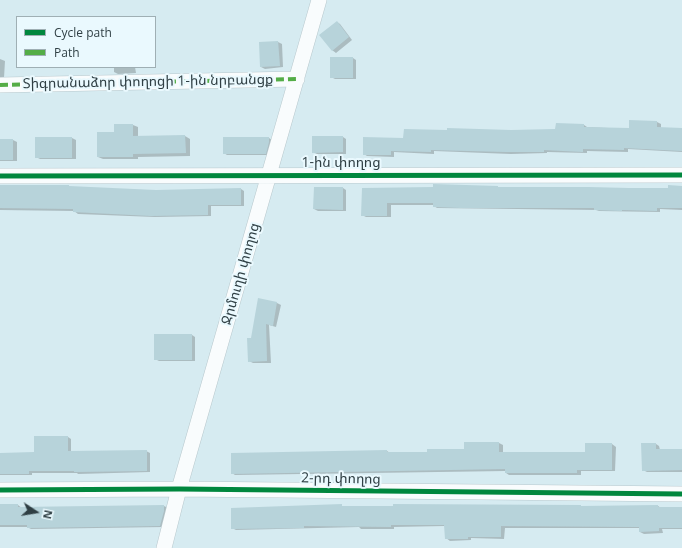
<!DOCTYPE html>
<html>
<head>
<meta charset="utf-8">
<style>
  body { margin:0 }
  #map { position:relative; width:682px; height:548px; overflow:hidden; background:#d6ebf1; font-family:"Open Sans",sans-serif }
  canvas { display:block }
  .legend { position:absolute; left:16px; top:16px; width:140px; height:52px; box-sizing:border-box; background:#eaf9fe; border:1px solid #9fafb4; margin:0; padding:5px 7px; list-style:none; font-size:12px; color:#2f3f44 }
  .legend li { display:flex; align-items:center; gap:8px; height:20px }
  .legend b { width:20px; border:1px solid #9fafb4 }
  .north { position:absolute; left:16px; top:492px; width:40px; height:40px; -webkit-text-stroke:3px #eaf9fe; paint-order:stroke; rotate:102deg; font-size:11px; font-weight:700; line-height:16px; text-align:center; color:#2f3f44 }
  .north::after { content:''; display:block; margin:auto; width:14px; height:18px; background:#2f3f44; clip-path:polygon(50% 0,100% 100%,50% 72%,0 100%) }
</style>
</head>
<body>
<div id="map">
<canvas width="682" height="548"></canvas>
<ul class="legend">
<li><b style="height:5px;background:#00873e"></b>Cycle path</li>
<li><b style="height:5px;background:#54ad47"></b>Path</li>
</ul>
<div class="north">N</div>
</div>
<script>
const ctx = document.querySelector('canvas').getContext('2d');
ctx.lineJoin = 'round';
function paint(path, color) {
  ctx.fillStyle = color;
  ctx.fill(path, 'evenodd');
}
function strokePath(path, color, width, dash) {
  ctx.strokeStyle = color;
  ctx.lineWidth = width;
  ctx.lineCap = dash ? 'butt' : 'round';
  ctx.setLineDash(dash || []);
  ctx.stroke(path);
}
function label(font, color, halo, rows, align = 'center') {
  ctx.font = font + ' "Open Sans","Noto Sans Armenian",sans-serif';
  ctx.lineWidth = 4;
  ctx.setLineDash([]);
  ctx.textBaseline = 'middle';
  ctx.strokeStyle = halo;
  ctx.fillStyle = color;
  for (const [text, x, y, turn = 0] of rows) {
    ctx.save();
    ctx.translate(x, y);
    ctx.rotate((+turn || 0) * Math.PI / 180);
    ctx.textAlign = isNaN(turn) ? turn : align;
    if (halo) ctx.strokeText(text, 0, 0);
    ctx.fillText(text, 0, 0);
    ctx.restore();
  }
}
paint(new Path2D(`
  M337,22l3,2 12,16 -16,13 -4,-3z
  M278,42l4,2 1,23 -18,2 -4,-2z
  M353,58l3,2v19h-21l-4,-2z
  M0,59l5,2 -1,17 -4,1z
  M114,67h21l1,6 -18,1 -4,-2z
  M630,121l27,1 4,2v5h21v23l-54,-3v3l-41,-1v2l-40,-1v1l-36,1 -77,-3v3l-40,-2v5l-27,-1 -3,-2 40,-15 107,-8 45,-1 28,-5 3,2 43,2z
  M133,125l5,2v10l47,-1 5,3v17l-52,1v2h-35l-5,-2 17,-24z
  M343,137l3,2v15h-29l-4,-2z
  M36,138h36l4,2v19h-36l-4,-2z
  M269,138l3,2 -3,15h-42l-3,-2z
  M0,140h13l4,2v19h-17z
  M0,185l156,6 85,-2 3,2v15h-33v10l-56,1 -77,-3 -4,-3 -74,-1z
  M498,187l2,1 169,1 13,-2v23l-22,-1v3l-61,-1 -3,-1 -159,-2 -3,-2v-1h-43v12h-25l-4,-2 1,-26z
  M343,188l3,2v21h-28l-4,-2z
  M259,300l18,3 4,2 -5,22 -7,-2 2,38h-18l-4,-2 3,-22z
  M192,335l3,2v24h-36l-4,-2z
  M68,437l3,2v13l75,-1 4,2v19l-72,2 -1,-1h-45v2h-32v-21h35z
  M499,443l4,2v8h83l26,-9 4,3 -1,24h-34v4h-72l-3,-2v-2l-271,4 -3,-2 155,-22 3,2h38l37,-3z
  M656,444l3,2 1,4h22v22h-35l-4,-2z
  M0,505h18l4,3 142,-2 4,2 -4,19 -133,2 -4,-2h-27z
  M581,506l2,1 75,-1 3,2h21v21h-20l1,4 -19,1 -4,-2v-4h-135l-1,11 -33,-1v2l-21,1 -4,-3 -1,-12 -51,1v2h-33l-2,-2 -123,3 -4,-2 162,-21z`), '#0003');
paint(new Path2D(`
  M337,21l12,16 -17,14 -13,-16z
  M278,41l2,25 -20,1 -1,-25z
  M330,57h23v21h-23z
  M629,120l28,1v6l25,1v23l-58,-3v2l-41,-1v3l-39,-2v2h-38l-75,-2v2l-40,-1v4h-28v-18l40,1 1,-9 43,1v-2l64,2 44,-1 1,-6 28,1v3l45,1z
  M114,124h19v12l52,-1 1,18 -53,1v3h-36v-25h17z
  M312,136h31v16l-31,1z
  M35,137h37v21h-37z
  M223,137h46v5l-3,12h-43z
  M0,139h13v21h-13z
  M433,184l65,2v1h91l40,1h39v-3l14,1v22h-25v3l-35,-1v1l-28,-1v-2h-133l-28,-1v-4h-46v13h-26l1,-28 71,-1z
  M0,185h69v1l87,4 85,-2v17h-33v10l-57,1 -78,-4v-3l-73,-1z
  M314,187h29v23l-30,-1z
  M258,298l19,4 -4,24 -7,-2 1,37 -19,1 -1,-24h4z
  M154,334h38v26h-38z
  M34,436h34v15l79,-1v21l-73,1v-1h-45v3h-29v-21l34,-1z
  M464,442h35v10h86v-9h27v27h-35v3h-72v-4l-274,5v-21l156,-3v2h40v-3h37z
  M641,443h15v6h26v21l-40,1z
  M0,504h18v3l146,-2v6l-4,15 -133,2v-3h-27z
  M342,504v2h51v-2l188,1v1l77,-1v2h24v21h-23v3l-20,1v-5l-138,-1v11h-33v2h-23l-1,-14h-53v2l-87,-1v2l-73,1v-21z`), '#b7d3da');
const street = new Path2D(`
  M0,85l297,-6
  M0,176l682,-1
  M0,490l179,-1 503,5
  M164,548l15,-59 140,-489`);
strokePath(street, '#b8c8cd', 16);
strokePath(street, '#f9fcfd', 15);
strokePath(new Path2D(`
  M0,85l297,-6`), '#54ad47', 4, [8, 4]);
strokePath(new Path2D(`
  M0,176l682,-1
  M0,490l179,-1 503,5`), '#00873e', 5);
label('14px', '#2f3f44', '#eaf9fe', [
  ["Տիգրանաձոր փողոցի 1-ին նրբանցք",148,82,-1],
  ["1-ին փողոց",341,163],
  ["Ջրմուղի փողոց",241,274,-74],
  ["2-րդ փողոց",341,479,1]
]);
</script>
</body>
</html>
